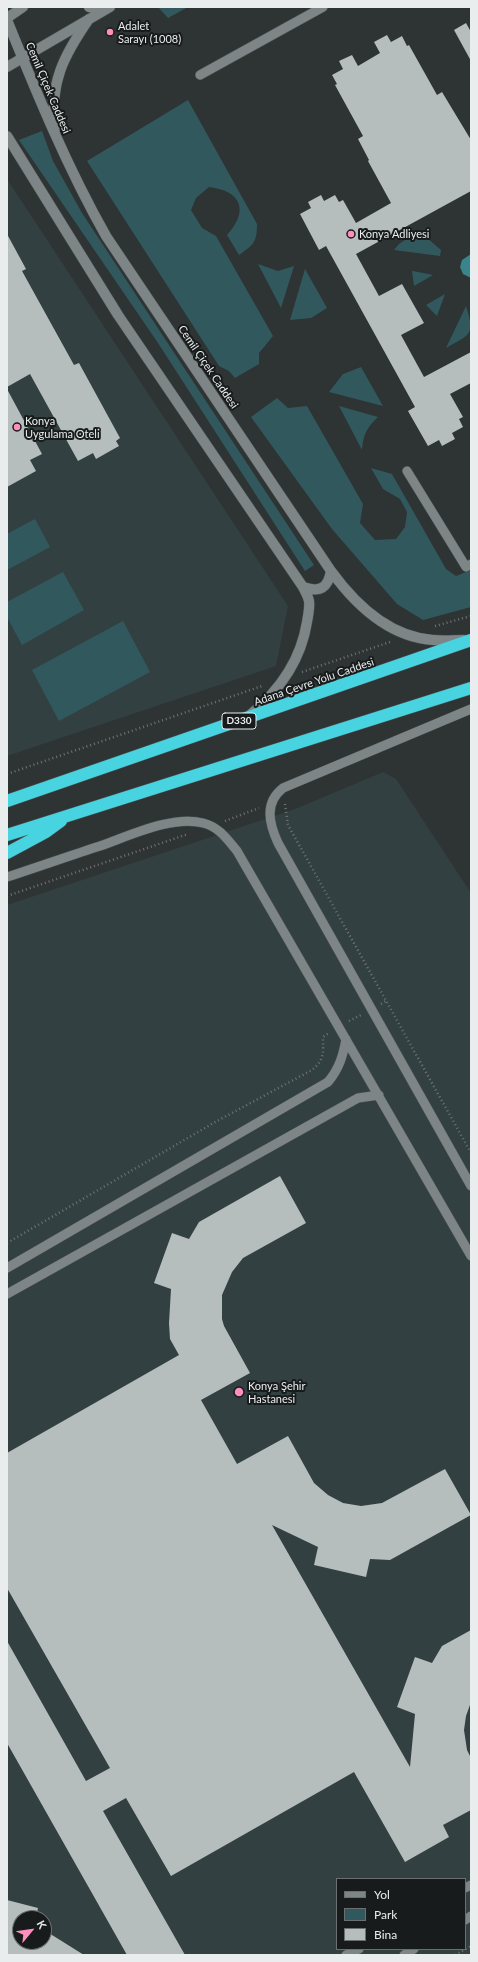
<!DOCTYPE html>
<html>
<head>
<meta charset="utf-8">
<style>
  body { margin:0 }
  #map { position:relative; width:478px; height:1962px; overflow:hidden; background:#2e3334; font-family:Lato,sans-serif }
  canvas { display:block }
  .frame { position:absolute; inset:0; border:8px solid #e9eded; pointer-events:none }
  .legend { position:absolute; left:336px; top:1878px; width:130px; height:72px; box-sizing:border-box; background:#181b1b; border:1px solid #6c6f6f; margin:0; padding:5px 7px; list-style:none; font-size:12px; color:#e9eded }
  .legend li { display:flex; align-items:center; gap:8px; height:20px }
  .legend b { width:20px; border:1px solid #6c6f6f }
  .north { position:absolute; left:12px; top:1910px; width:40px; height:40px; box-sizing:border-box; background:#181b1b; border:1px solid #6c6f6f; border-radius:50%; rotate:61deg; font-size:11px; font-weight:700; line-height:16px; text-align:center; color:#e9eded }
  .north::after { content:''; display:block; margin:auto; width:14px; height:18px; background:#fe8ebd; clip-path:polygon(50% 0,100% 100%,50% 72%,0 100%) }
</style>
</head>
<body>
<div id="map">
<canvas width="478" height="1962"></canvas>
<div class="frame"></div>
<ul class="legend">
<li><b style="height:5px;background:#7e8586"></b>Yol</li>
<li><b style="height:11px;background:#31595d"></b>Park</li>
<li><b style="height:11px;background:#b6bdbd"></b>Bina</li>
</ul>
<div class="north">K</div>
</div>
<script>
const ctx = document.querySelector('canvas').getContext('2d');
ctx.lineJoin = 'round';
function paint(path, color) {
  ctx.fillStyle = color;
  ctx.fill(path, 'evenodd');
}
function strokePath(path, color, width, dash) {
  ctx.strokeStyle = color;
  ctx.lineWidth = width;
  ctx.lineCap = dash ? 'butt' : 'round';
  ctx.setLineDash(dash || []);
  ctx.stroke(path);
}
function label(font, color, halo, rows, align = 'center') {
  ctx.font = font + ' Lato,sans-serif';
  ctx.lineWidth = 4;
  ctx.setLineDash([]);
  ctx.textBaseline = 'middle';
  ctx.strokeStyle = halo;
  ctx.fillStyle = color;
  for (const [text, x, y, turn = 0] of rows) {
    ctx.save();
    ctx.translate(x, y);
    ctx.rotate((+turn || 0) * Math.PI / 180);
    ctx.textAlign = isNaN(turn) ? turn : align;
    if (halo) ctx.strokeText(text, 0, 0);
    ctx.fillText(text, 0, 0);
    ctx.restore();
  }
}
paint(new Path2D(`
  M7,179l281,427 -12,60 -269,90z
  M383,772l13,7 75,114v1062h-464v-1050l288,-96zM337,1879h128v70h-128zM20,1918h24v24h-24z`), '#324041');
paint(new Path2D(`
  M158,7h30l-20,11z
  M188,100l69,124c0,19 -4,21 -18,31l-12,-20c22,-24 15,-44 -18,-48l-13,11 -5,12 11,18 14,8 57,100 -14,17v11l-24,14 -6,-7 -10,-5 -132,-205z
  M42,131l11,30 29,52 232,352 -9,6 -147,-228 -139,-203z
  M414,234l12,3 15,13 -1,6 -46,-6 5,-6z
  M258,264l20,7 16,-5 -13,42z
  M305,269l22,39 -16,10 -21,2z
  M412,271h1l20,4 -19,11z
  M445,294l-8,22 -11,-11z
  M466,306c9,29 5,28 -20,42z
  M361,367l22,39 -54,-14 14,-18z
  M277,398l11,10 19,-2 56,98 -3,19 15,17 21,-1 9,-12 2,-15 -7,-13 -17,-10 -12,-21 21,6 54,95 10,7 15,-6v37l-48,13 -26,-16 -65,-75 -81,-112z
  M339,406l39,11c-11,10 -15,18 -16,33z
  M35,519l15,28 -43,23v-36z
  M63,572l21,38 -62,35 -15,-28v-15z
  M123,621l27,51 -91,49 -27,-51z`), '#31595d');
paint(new Path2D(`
  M471,254v24l-8,-4 -3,-7 2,-7z`), '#3a848c');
paint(new Path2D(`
  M466,23l5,9v29l-17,-31z
  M387,35l4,7 11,-6 5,10 2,-1 28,50 5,-3 29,48v51l-115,63 23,42 23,-12 22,39 -23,12 23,42 47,-25v31l-21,11 13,23 -4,2 4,8 -11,6 3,6 -13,7 -3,-6 -11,6 -20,-35 7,-4 -89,-161 -7,4 -19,-36 11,-6 -3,-6 13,-7 3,6 11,-6 4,7 4,-2 13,23 35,-20 -23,-42 1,-1 -11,-21 5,-3 -28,-51 2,-1 -5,-9 11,-6 -4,-8 13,-6 6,11 22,-13 -6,-11z
  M7,234l19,35 -4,2 52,94 5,-2 41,75 -4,3 3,5 -23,13 -3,-6 -15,8 -48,-87 -23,13z
  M7,389l35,65 -12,6 6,11 -29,16z
  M280,1176l26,47 -63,35 -11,14 -10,23v24l2,7 26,47 -49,27 36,64 51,-28 26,47 14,12 15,8 18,3 21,-3 63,-34 26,46 -81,45 -20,-1 -4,18 -52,-12 4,-18 -46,-22 138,242 5,-53 -18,-7 18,-50 17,6 10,-17 29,-16v72l-5,14 -2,14 3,20 4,8v52l-28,15 6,12 -44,25 -51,-90 -183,104 -45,-78 -23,13 82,144h-58l-120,-212v-102l79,140 24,-13 -103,-180v-135l172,-98 -9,-16 -1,-16 2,-34 -17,-6 18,-50 17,6 10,-17z
  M7,1900l31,8 -2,10h-16v24h24v-12l40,25h-77z`), '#b6bdbd');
const lane = new Path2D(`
  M200,75l123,-68
  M407,471l59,96 5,-3
  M471,709l-188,79c-19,15 -14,35 -5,55l193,343
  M7,877c31,-10 62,-21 93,-31 29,-10 72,-31 103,-23 16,4 24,16 34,28l234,405
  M7,1268l321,-186c11,-13 15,-26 18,-43
  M7,1294l351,-196 21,-3
  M465,1888l6,-3
  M465,1920l6,-4
  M346,1955l13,-6
  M404,1955l10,-6`);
const secondary = new Path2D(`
  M89,7l13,2 4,-1
  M7,18l16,-11
  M7,20c30,74 60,147 99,216l225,335c24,33 58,66 102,69 10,1 21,0 31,0
  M7,67l103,-60
  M55,129c-6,-46 9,-74 34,-110
  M7,136l111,179 185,272c2,4 5,9 6,14 1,6 -1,15 -2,21 -6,38 -28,69 -57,93
  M303,587c17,6 25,1 28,-16`);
const highway = new Path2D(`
  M7,801l464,-161
  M7,835l464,-147
  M7,853l39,-21 15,-11`);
strokePath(lane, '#4d5252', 10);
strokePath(secondary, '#4d5252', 11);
strokePath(highway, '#4d5252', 13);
strokePath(new Path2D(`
  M435,626l36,-10
  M302,672l88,-30
  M7,774l255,-88
  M285,804l3,21 183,328
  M225,821l34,-13
  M7,896l181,-62
  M381,1004l5,-3
  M349,1021l12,-6
  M7,1243l210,-122 95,-51c13,-11 11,-17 11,-33l6,-4
  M455,1955l16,-9`), '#6f7475', 2.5, [1, 3]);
strokePath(lane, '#7e8586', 9);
strokePath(secondary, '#7e8586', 10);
strokePath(highway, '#47d3e0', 12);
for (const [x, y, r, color] of [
  [110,32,4,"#fe8ebd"],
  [351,234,4,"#fe8ebd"],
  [17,427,4,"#fe8ebd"],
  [239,1392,5,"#fe8ebd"]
]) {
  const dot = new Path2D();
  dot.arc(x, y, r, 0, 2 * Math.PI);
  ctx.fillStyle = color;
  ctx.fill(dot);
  strokePath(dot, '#181b1b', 1.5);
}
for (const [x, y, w] of [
  [239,721,34]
]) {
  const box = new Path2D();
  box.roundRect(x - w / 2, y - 8, w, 16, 3);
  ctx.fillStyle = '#181b1b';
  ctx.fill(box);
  strokePath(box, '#e9eded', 1);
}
label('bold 10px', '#e9eded', null, [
  ["D330",239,721]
]);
label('11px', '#e9eded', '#181b1b', [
  ["Adalet",118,26],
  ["Sarayı (1008)",118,39],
  ["Konya Adliyesi",359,234],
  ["Konya",25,421],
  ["Uygulama Oteli",25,434],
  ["Konya Şehir",248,1386],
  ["Hastanesi",248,1399]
], 'left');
label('11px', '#e9eded', '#181b1b', [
  ["Cemil Çiçek Caddesi",48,88,67],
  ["Cemil Çiçek Caddesi",208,367,56],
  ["Adana Çevre Yolu Caddesi",314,682,-19]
]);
</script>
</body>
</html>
